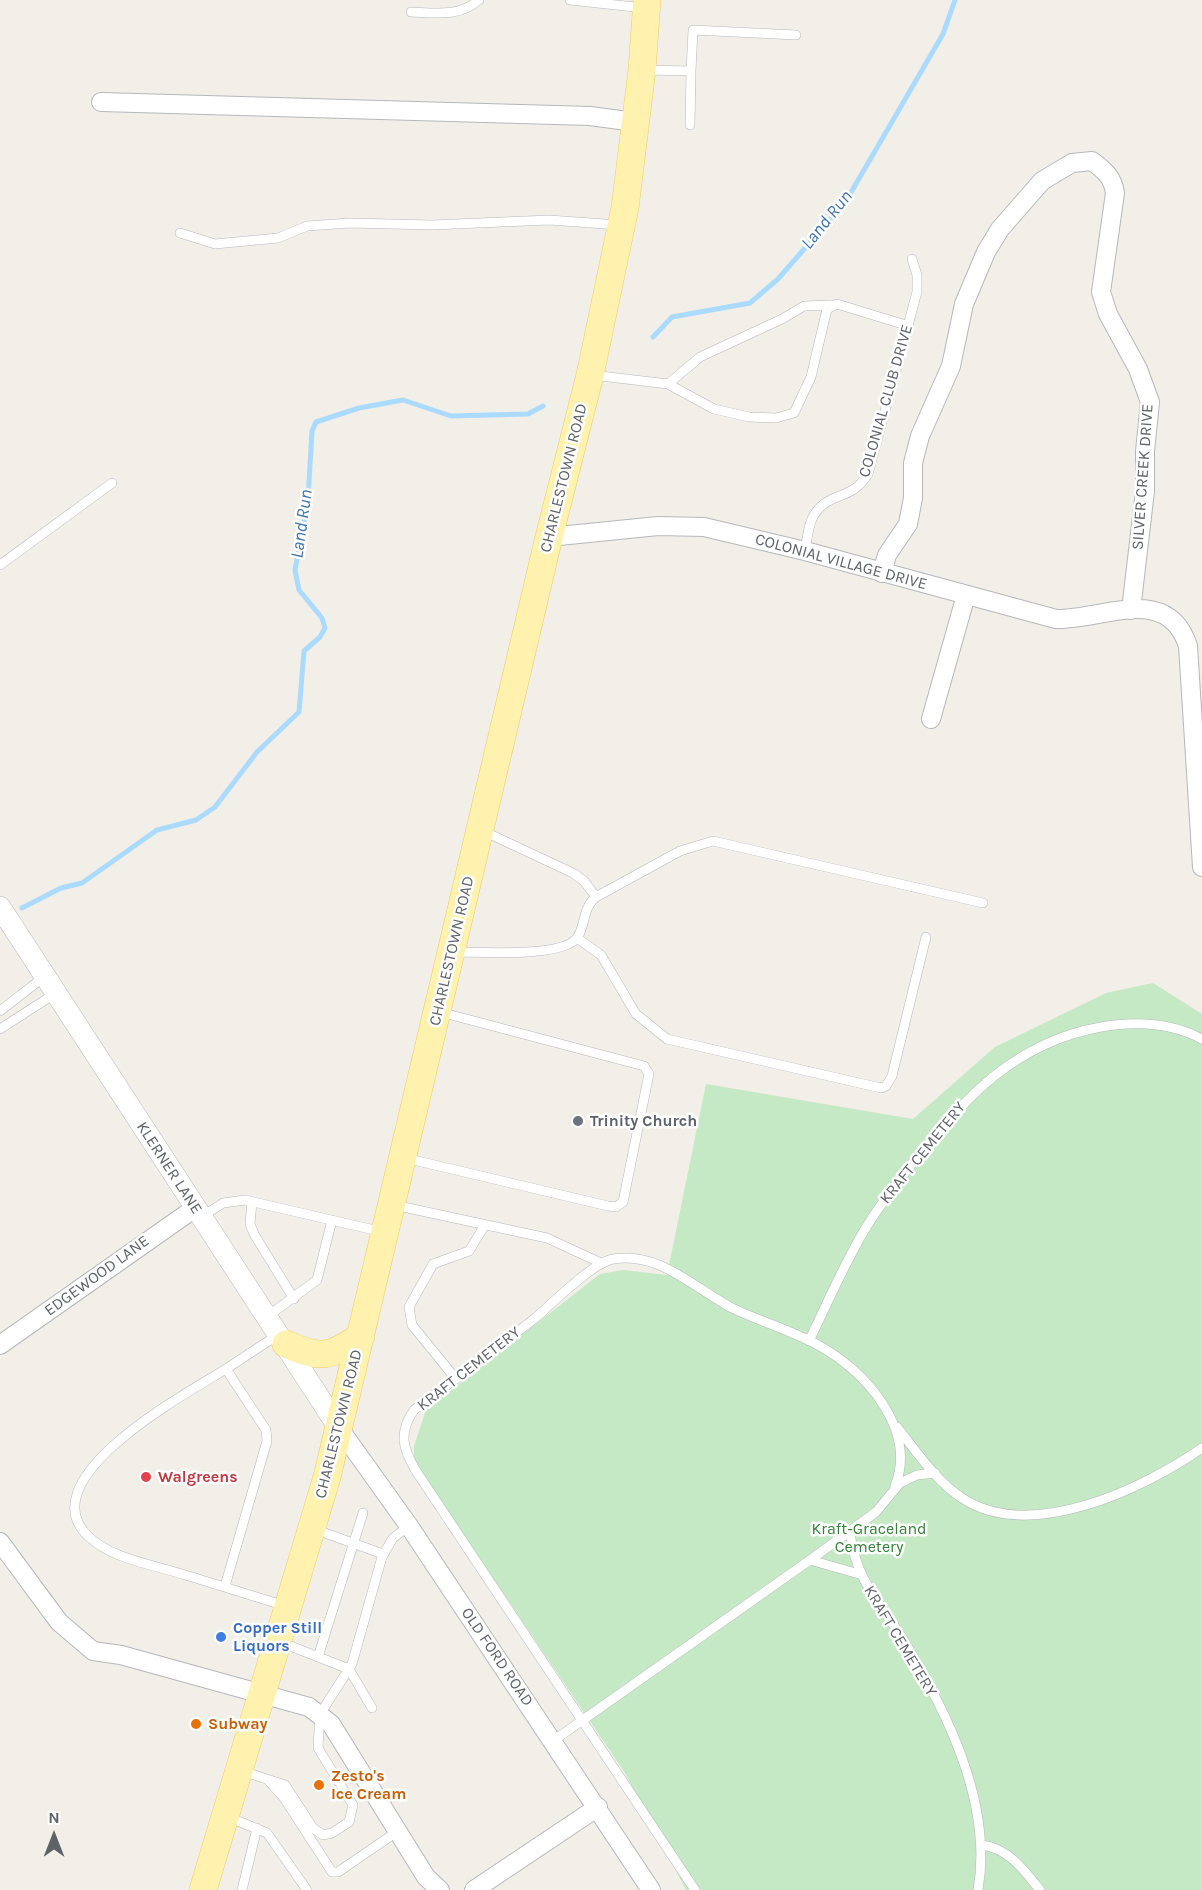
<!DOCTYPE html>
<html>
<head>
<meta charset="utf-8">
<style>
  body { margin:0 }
  #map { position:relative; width:1202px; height:1890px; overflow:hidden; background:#f1efe8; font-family:Karla,sans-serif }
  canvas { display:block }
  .north { position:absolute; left:24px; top:1806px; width:60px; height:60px; -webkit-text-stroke:4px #fff; paint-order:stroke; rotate:0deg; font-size:16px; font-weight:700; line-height:24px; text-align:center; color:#5f6368 }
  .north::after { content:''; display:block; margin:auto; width:21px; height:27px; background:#5f6368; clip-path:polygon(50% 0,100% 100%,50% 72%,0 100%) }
</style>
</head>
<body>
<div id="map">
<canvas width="1202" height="1890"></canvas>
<div class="north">N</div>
</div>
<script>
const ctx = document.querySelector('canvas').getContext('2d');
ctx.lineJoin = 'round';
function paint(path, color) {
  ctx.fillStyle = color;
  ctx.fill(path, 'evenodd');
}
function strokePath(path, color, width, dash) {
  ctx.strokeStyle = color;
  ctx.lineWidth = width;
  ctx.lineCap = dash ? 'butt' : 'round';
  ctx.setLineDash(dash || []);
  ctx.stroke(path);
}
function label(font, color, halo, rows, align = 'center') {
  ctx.font = font + ' Karla,sans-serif';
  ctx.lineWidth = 5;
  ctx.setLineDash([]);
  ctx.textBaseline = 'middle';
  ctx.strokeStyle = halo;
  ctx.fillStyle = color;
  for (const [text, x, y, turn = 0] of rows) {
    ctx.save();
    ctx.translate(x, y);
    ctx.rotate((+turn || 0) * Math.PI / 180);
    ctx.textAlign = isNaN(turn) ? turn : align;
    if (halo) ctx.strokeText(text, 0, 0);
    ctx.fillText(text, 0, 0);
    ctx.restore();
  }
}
paint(new Path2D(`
  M1153,983l49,31v876h-516l-61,-117 -211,-312v-15l12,-36 174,-136 23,-4 44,5 39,-191 207,35 82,-72 111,-54z`), '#c5e8c5');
strokePath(new Path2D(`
  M653,337l19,-20 78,-14 28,-24 68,-78 97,-167 12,-34
  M22,908l39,-20 21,-5 75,-53 39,-10 19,-13 42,-55 42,-40 5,-61 16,-14 5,-9 -3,-10 -23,-28 -4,-20 13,-71 4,-68 4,-9 43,-14 44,-8 48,16 77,-2 15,-8`), '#aadaff', 5);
const service = new Path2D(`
  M570,0l74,8
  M411,12c25,1 48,5 68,-12
  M644,70l47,1 2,-41 103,5
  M690,125l1,-54
  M180,233l35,11 63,-6 29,-12 43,-3 82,2 117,-5 70,5
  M592,375l76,9 46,25 35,8 27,1 18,-5 17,-36 16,-68 10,-5 72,22
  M668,384l32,-27 82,-38 22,-13 28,-1
  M805,551c2,-11 3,-27 9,-36 16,-25 37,-13 54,-41l49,-182v-17l-5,-16
  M0,565l112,-82
  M483,831l90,42 11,8 12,16
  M577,938l24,17 35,59 31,25 214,49 5,-2 6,-10 34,-139
  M454,952c25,0 107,6 123,-14 9,-12 5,-30 19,-41l84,-46 33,-10 270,62
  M0,1011l45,-35
  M0,1029l56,-36
  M405,1158l203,48 8,1 7,-5 26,-128 -5,-8 -204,-54
  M252,1202l-2,22 4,10 40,65
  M394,1205l153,33 54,25
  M201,1217l22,-14 22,-3 138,32
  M268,1316l49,-36 15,-60
  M809,1341c15,-31 29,-63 46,-94 16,-31 38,-59 59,-86 51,-64 102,-119 187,-134 35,-6 69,-5 101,12
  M226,1369l53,-35
  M456,1379l-44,-54 -3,-18 24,-43 36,-13 16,-26
  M897,1427c20,25 39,54 65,71 68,45 181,-9 240,-50
  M314,1529l69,25
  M850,1532c5,47 30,70 54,109 43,71 89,163 74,249
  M810,1560l66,-48 24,-29 17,-8 18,-2
  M225,1586l42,-145 -1,-11 -40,-61c-37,23 -198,109 -138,167 23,23 67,29 97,39 34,10 67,21 101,31
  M280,1642l69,27 23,39
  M318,1657l45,-144
  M553,1741l257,-181 49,14
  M242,1771l43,14 28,43 10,7 9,-2 17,-11 4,-17 -35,-57 2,-34 32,-50 30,-107 11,-19 16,-12
  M268,1780l16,18 48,74h6l60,-41
  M228,1817l39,16 40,57
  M982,1845c26,3 42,25 58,45
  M242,1890l15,-62
  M695,1890l-279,-419c-13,-22 -18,-38 -2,-61 40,-30 80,-60 120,-91 18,-15 58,-56 79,-60 46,-8 81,29 119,49 27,13 58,22 84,36 48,25 102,85 79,142`);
const minor = new Path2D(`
  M101,102l489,14 45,6
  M549,537l109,-11 46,1 101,24 251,68c47,1 112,-36 132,27l14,221
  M882,573l5,-18 21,-31 5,-26v-35l7,-27 31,-70 13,-62 22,-52 14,-23 42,-48 30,-18 20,-2c12,9 21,16 23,32l-14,99 7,22 30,55 12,33 -5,49v40l-14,119
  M931,719l35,-124
  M0,1345l195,-137
  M339,1428l70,98 242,364
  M0,1542l59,80 34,29 28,4 188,52 22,17 95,153 14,13
  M474,1890l124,-83`);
const tertiary = new Path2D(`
  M0,907l339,521`);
const primary = new Path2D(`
  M286,1344c35,15 43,14 75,-8
  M203,1890l124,-413 222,-940 41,-162 35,-167 17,-138 5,-70`);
strokePath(service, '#b5b8bc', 10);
strokePath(minor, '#b5b8bc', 20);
strokePath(tertiary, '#b5b8bc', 22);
strokePath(primary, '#f2c960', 28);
strokePath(service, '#fff', 9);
strokePath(minor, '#fff', 18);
strokePath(tertiary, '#fff', 21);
strokePath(primary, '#fff2af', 27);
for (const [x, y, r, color] of [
  [578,1121,6,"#6b7280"],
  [146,1477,6,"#e0444e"],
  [221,1637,6,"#3f7fe0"],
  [196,1724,6,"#e8710a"],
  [319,1785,6,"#e8710a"]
]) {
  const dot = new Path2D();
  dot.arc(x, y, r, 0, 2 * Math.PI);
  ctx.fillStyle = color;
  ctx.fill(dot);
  strokePath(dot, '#fff', 2);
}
label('16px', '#5f6368', '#fff', [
  ["COLONIAL CLUB DRIVE",886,401,-74],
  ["SILVER CREEK DRIVE",1143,477,-86],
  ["CHARLESTOWN ROAD",564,478,-76],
  ["COLONIAL VILLAGE DRIVE",841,562,15],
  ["CHARLESTOWN ROAD",452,951,-77],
  ["KRAFT CEMETERY",923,1153,-51],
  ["KLERNER LANE",169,1168,57],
  ["EDGEWOOD LANE",97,1276,-36],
  ["KRAFT CEMETERY",469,1369,-38],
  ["CHARLESTOWN ROAD",339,1424,-76],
  ["KRAFT CEMETERY",900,1641,59],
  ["OLD FORD ROAD",497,1657,56]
]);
label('bold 16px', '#5b616d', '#fff', [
  ["Trinity Church",590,1121]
], 'left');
label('bold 16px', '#be3a42', '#fff', [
  ["Walgreens",158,1477]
], 'left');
label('16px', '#348238', '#fff', [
  ["Kraft-Graceland",869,1529],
  ["Cemetery",869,1547]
]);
label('bold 16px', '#366cbe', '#fff', [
  ["Copper Still",233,1628],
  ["Liquors",233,1646]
], 'left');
label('bold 16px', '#c56008', '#fff', [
  ["Subway",208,1724],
  ["Zesto's",331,1776],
  ["Ice Cream",331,1794]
], 'left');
label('italic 18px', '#4174aa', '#fff', [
  ["Land Run",827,220,-51],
  ["Land Run",302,524,-82]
]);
</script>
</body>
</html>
